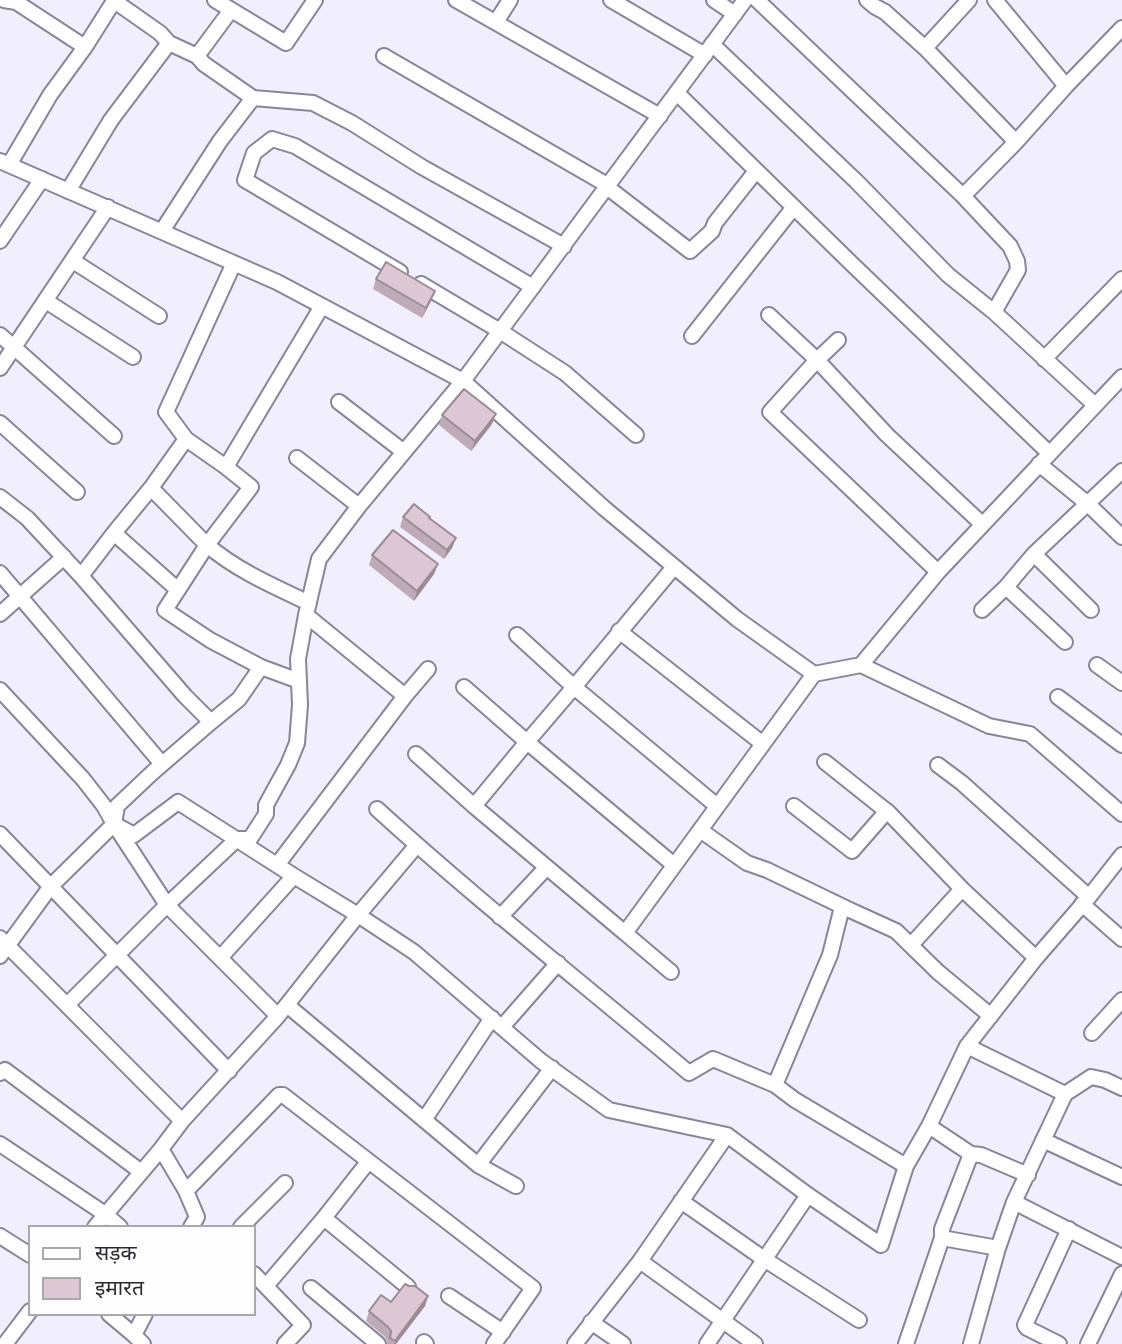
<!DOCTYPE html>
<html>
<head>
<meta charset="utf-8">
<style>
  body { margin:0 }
  #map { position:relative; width:1122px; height:1344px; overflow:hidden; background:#f1effd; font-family:"Open Sans","Noto Sans Devanagari",sans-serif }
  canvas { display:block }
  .legend { position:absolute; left:28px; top:1225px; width:228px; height:91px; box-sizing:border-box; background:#fefefe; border:2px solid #a9a8ac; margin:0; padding:9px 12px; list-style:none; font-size:21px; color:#292830 }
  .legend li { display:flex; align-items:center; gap:14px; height:35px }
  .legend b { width:35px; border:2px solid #a9a8ac }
</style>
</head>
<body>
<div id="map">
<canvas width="1122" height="1344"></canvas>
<ul class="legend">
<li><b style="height:9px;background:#fff"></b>सड़क</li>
<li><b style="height:19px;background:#ddc7d5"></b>इमारत</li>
</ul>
</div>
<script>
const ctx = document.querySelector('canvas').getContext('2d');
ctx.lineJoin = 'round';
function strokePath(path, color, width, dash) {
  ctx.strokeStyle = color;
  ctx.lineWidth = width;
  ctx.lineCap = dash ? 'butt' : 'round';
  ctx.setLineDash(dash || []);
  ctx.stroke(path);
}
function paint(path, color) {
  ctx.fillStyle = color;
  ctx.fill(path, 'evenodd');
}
const minor = new Path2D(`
  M4,0l12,2 69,45
  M113,0l47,33 9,10 28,13 7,8 49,34 60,5 39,20 70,44 142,79
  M215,0l71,43 29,-43
  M456,0l204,116
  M611,0l94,55
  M714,0l21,14
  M757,0l206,196 47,50 7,15 1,9 -24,42
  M867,0l7,6 11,6 40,36 91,94 -53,54
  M995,0l71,86
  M496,22l14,-22
  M712,44l144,137 92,94 46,37 101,93
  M925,48l44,-48
  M197,56l34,-46
  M384,56l218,126 5,5 83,64 22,-20 3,-8 41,-52
  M677,93l177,173 195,187
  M1016,142l50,-56 56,-58
  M0,161l277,121 186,99 141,127 133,111 77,55 -189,259 -151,-127 53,-64 -63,-55
  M9,165l41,-70 35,-48 29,-46
  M68,191l43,-71 58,-77
  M162,231l58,-90 33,-43
  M0,241l42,-62
  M73,261l86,55
  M400,272l-155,-92 9,-27 18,-14 23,7 238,141
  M421,284l79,47 65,42 71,62
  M46,301l87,56
  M769,315l48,45 70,75 95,89
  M0,335l114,101
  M692,336l102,-129
  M838,340l-21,20 -47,52 168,160
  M1044,359l78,-80
  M0,368l108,-161
  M339,402l65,50
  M0,423l77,69
  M186,439l-20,-27 68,-149
  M297,458l62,48
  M1039,464l49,40 34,33
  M226,467l96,-161
  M0,497l27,21 54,58 33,-43 64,57
  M114,533l37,-45 35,-49 40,28 25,20 -44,58 -56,-57
  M1034,554l57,56
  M0,573l162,191
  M1006,587l59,55
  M982,610l24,-23 28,-33 88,-83
  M0,614l64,-57
  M619,631l144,113
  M517,635l57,52 100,-120
  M861,665l77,-93 184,-195
  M1097,665l25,18
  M814,674l47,-9 128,61 41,8 92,80
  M299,681l-38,-14 -51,-27 -45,-30 42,-65c31,26 66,41 102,58
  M0,690l83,89 21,27 10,18 53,81 111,111
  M405,696l23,-27
  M1058,697l64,48
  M211,722l28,-23 22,-32
  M416,754l58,52
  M825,762l64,51 73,76 74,69
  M938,765l24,18 127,114
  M794,806l58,45 35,-40
  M377,809c101,92 208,176 312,264l24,-14 62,26 20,15 111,66
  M114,824l20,11 44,-33 116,74 64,39 56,37 127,109 68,49 118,25 81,60 73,50 25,-79 23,-40 38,-80 69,-88 53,-61 33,-42
  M700,830l47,33 20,7 85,41 44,20 42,41 53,44
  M0,834l229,237
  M277,865l128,-169 -99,-81
  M674,865l-147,-123 47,-55 143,119
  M1082,904l40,35
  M500,917l46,-49
  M625,933l46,39
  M0,938l182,183
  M911,945l51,-56
  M0,956l51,-70 63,-62 3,-18 35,-33 59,-51 -26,-26 -104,-120
  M220,958l74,-82
  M67,1005l100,-100 70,-66h13l16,-25v-9l22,-40 9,-22 3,-38 -2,-46 8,-44 13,-56 40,-53 104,-125 282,-381
  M287,1005l191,160 74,-97
  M502,1027l56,-64
  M1092,1033l30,-33
  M967,1046l98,48 -51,108 -16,46 -27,96
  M0,1073l5,-3 135,101
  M775,1085l55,-130 12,-48
  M1065,1094l26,-17 14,3 17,8
  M424,1120l68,-102
  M929,1126l42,28 10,1 47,20
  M1043,1140l79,37
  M0,1144l105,70 15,13
  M161,1149l25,42 11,26 -6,10
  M478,1165l38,21
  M186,1191l93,-96h4l250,193 -39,56
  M681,1201l83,58 95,61
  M1014,1202l108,55
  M324,1218l84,69
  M95,1227l66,-78 21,-28 96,-105 80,-101 59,-70
  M241,1227l44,-44
  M0,1236l30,19
  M942,1238l56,10
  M640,1261l115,83
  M254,1274l49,51 -18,19
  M266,1286l58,-68 44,-56
  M311,1288l67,56
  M449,1296l54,36
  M109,1314l25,21 9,9
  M591,1322l32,22
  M134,1335l11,-21
  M424,1342l2,2
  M5,1344l25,-33
  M575,1344l65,-83 87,-126
  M707,1344l101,-149
  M906,1344l36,-106v-9l29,-75
  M1059,1344l-32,-16 -2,-3 44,-96
  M1088,1344l34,-70`);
strokePath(minor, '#888599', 18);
strokePath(minor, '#fff', 14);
paint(new Path2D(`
  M376,279l55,22 -9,17 -49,-29z
  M442,415l50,9 -21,27 -32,-26z
  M403,517l26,1 27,20 -4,10 -8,11 -44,-32z
  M372,555l66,9 -4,10 -20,27 -45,-36z
  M428,1296l-3,10 -29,38h-9v-3l-2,-4 -19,-16 3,-10z`), '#beabb7');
paint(new Path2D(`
  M435,291l-4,10 -9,17 4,-10z
  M496,414l-4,10 -21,27 4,-10z
  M456,538l-4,10 -8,11 3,-9z
  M438,564l-4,10 -20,27 3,-10z
  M428,1296l-3,10 -29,38h-2z`), '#9b8b95');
const building = new Path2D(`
  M386,262l49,29 -9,17 -50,-29z
  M464,389l32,25 -21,27 -33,-26z
  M414,504l16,13 -1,1 27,20 -9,12 -44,-33z
  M393,530l45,34 -21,27 -45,-36z
  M405,1284l4,2h6l13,10 -33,45 -5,-3 1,-7 -3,-4 -19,-16 12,-16 10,7z`);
paint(building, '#ddc7d5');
strokePath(building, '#9b8b95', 2);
</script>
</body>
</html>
